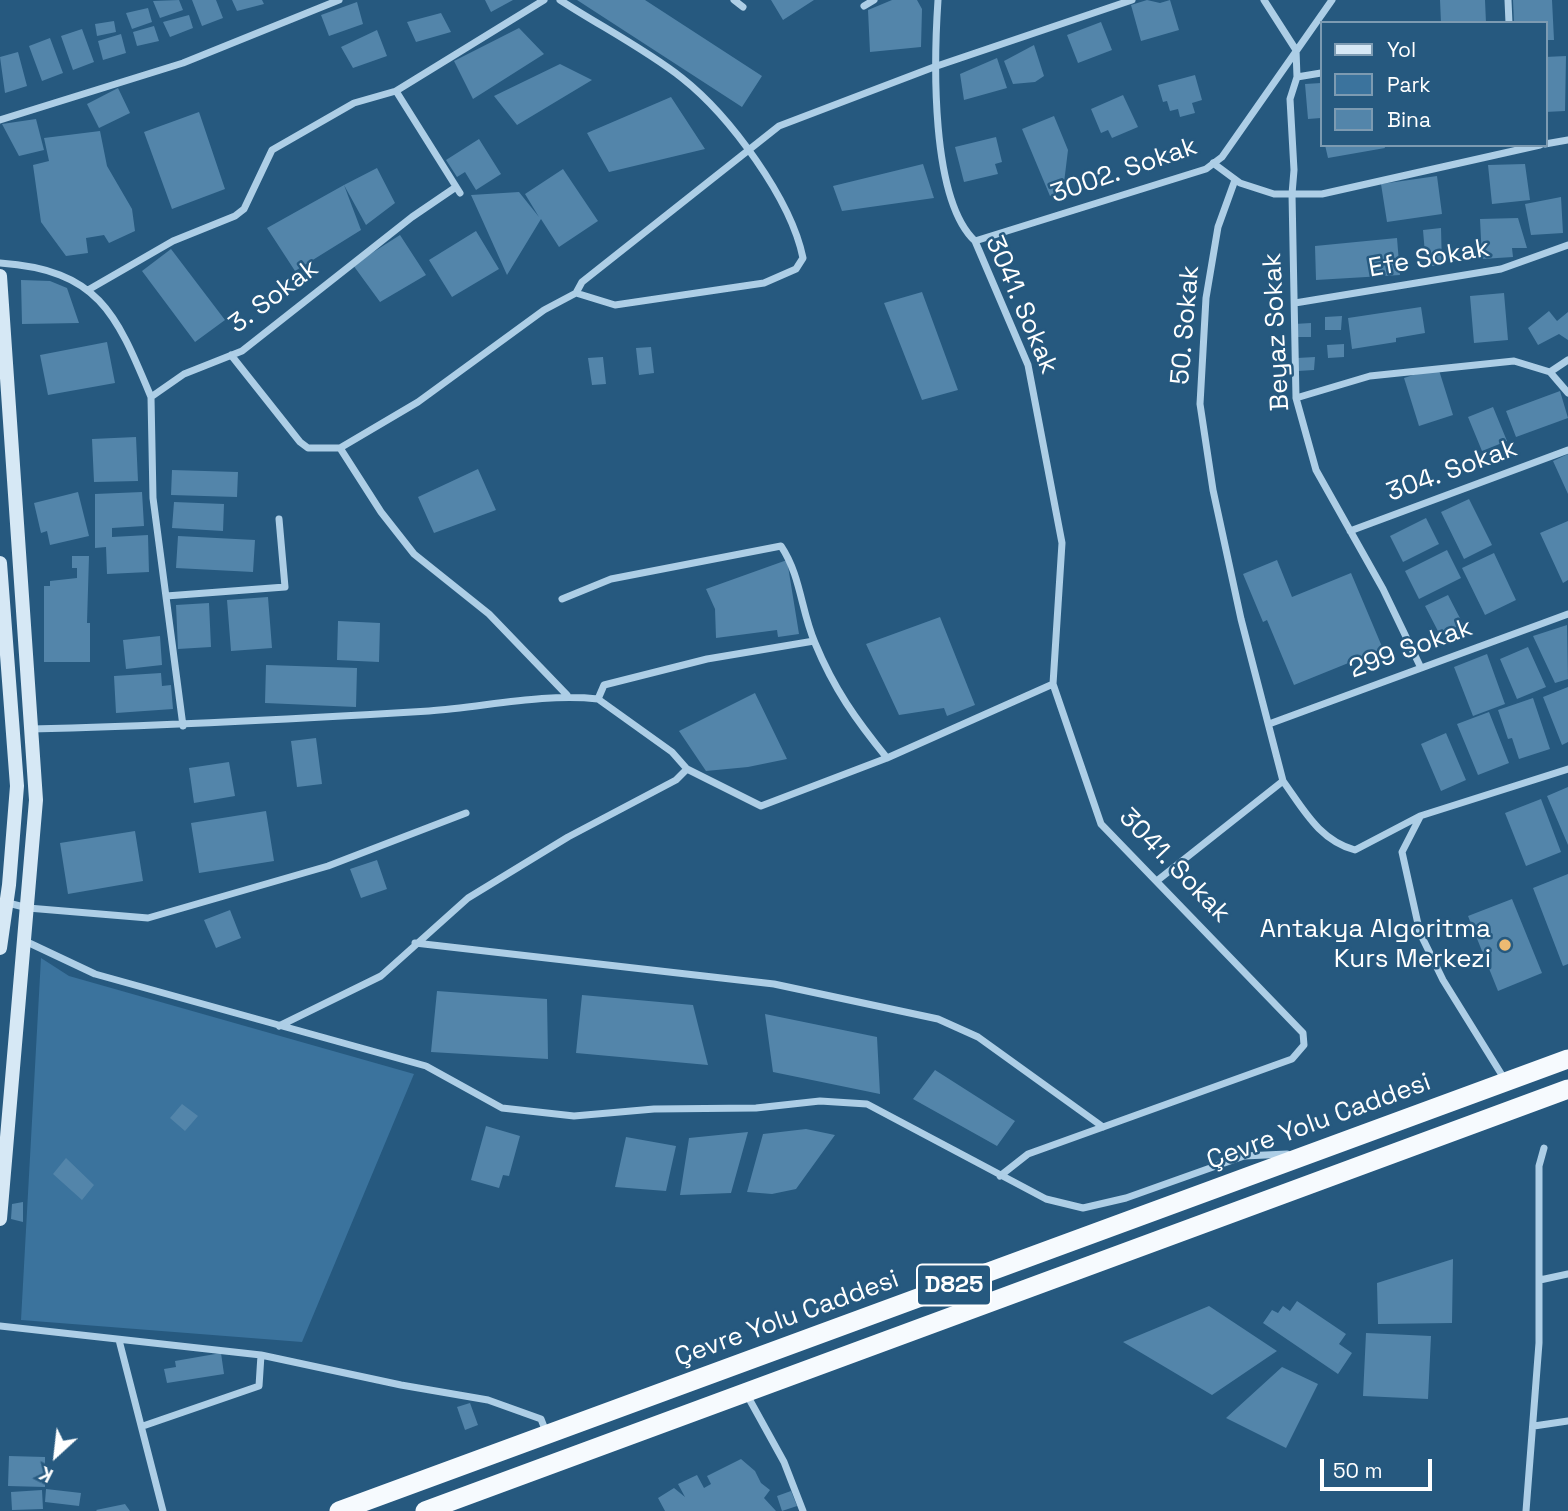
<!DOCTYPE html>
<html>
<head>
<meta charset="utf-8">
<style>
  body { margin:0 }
  #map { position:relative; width:1568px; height:1511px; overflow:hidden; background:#26597f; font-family:"Space Grotesk",sans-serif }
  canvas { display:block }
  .legend { position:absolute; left:1320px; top:21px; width:228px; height:126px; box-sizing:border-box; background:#26597f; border:2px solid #7d9bb2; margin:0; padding:9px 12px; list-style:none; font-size:21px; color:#fff }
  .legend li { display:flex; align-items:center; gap:14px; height:35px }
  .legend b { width:35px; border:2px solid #7d9bb2 }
  .north { position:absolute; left:21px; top:1420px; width:70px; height:70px; -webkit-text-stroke:5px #26597f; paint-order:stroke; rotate:207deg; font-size:19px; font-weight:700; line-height:28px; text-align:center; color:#fff }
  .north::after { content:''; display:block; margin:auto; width:24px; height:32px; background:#fff; clip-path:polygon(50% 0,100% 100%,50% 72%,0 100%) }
  .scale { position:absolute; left:1320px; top:1459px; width:112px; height:32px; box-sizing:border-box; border:4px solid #fff; border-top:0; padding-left:9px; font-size:21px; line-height:24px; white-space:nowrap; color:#fff; -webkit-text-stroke:5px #26597f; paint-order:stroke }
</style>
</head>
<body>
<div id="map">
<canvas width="1568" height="1511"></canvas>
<ul class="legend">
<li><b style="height:9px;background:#d6e8f5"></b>Yol</li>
<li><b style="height:19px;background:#3b739d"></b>Park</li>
<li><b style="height:19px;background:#5385aa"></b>Bina</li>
</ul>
<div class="north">K</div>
<div class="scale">50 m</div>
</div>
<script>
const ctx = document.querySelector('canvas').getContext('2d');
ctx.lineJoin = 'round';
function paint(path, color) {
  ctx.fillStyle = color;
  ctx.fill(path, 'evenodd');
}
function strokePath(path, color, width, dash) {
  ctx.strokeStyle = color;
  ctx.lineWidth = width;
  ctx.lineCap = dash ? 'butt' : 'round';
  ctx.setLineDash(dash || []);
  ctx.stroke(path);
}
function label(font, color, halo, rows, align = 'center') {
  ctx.font = font + ' "Space Grotesk",sans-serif';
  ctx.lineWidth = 5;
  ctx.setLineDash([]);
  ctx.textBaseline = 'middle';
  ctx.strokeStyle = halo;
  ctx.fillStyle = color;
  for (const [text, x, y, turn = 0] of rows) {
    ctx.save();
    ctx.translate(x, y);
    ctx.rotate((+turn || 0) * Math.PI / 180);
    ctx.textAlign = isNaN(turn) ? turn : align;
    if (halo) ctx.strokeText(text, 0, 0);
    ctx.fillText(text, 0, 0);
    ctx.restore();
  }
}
paint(new Path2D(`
  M41,958l28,18 345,98 -112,268 -281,-22z`), '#3b739d');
paint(new Path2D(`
  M179,0l4,10 -23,8 -7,-17z
  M192,0h24l7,18 -21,8z
  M232,0h30l2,4 -27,7z
  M485,0h28l-22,12z
  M577,0h68l117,76 -20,31z
  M771,0h43l-31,20z
  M892,0h25l5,9 -1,38 -51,5 -2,-42z
  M1147,0l13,3 10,-3 9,30 -38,11 -10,-36z
  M1440,0h45l1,23h-45z
  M1513,0h39l2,40h-9v-17h-31z
  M357,2l6,22 -34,12 -8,-21z
  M148,8l4,14 -20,7 -6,-16z
  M441,13l10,19 -35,10 -9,-20z
  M189,15l4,13 -23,9 -7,-15z
  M114,21l2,11 -19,4 -2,-12z
  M1101,22l11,28 -34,13 -11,-28z
  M154,26l5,15 -22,5 -4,-14z
  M519,28l25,26 -71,45 -19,-38z
  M82,29l12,33 -21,8 -12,-34z
  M377,30l10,26 -34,12 -12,-21z
  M121,34l5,19 -23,7 -5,-19z
  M50,38l13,35 -21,8 -13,-35z
  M1034,45l10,31 -9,6 -22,2 -9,-23z
  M18,52l9,34 -22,7 -5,-36z
  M1566,56l-1,55 -20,1v-55z
  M997,58l10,30 -43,12 -4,-26z
  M560,64l32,16 -75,45 -23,-29z
  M1195,75l7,25 -10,3 3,10 -15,4 -2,-8 -8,2 -3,-10 -4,1 -5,-17z
  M1321,83v35l-13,1 -3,-35z
  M118,88l12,25 -31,15 -12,-24z
  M1123,95l15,32 -26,11 -4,-8 -7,3 -10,-24z
  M671,97l34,52 -96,23 -22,-39z
  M199,112l26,77 -53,20 -28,-77z
  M1054,116l14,34 -5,41 -13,5 -28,-67z
  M36,119l8,31 -25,6 -17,-32z
  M100,131l7,35 25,43 3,22 -26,12 -5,-8 -18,3 2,15 -22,3 -25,-34 -8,-57 16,-4 -5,-23z
  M996,137l6,25 -7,2 3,10 -34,8 -9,-35z
  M479,139l22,35 -25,16 -11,-18 -8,5 -11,-17z
  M1325,145h59l1,3 -57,10z
  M923,164l11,34 -92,13 -9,-25z
  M1525,164l5,36 -38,4 -4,-39z
  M377,168l18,35 -29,22 -22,-40 17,45 -66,41 -28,-43 77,-43z
  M563,169l35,52 -39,26 -18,-28 -34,56 -36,-80 48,-3 20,25 -14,-23z
  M1437,176l5,38 -55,8 -6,-38z
  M1561,197l2,36 -32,2 -6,-31z
  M1518,218l9,30h-15l1,9 -31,2 -2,-40z
  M1441,228l1,38h-16l-3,-36z
  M476,231l23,38 -47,28 -23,-37z
  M400,235l26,40 -46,27 -27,-37z
  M1397,238l3,37 -84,5 -1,-34z
  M171,249l54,71 -30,22 -53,-71z
  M21,280l29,1 17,7 12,35 -57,1z
  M922,292l36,98 -36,10 -38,-97z
  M1504,293l4,47 -34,3 -4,-47z
  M1421,307l4,26 -29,5v4l-44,7 -4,-31z
  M1549,311l8,10 11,-9v28l-9,-6 -21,11 -10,-17z
  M1342,316l-1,14h-16v-13z
  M1311,323v14h-16l-1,-13z
  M107,342l8,41 -67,12 -8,-40z
  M1344,344v13l-16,1 -1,-13z
  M651,347l3,26 -15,2 -3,-27z
  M603,357l3,27 -14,1 -4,-27z
  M1315,357l-1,13 -16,1 -1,-13z
  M1438,367l15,48 -34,11 -15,-48z
  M1560,391l8,27 -52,19 -10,-26z
  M1493,407l14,34 -25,10 -14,-34z
  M136,437l2,44 -44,1 -2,-43z
  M1568,454v40l-15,-33z
  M478,469l18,41 -62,23 -16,-36z
  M172,470l66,2 -1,25 -66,-2z
  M78,492l11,44 -39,9 -3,-14 -6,2 -7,-30z
  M142,492l2,34 -32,2v9l36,-2 1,37 -42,2 -1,-27 -11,1v-54z
  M1469,499l23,46 -28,14 -23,-47z
  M174,502l50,2 -1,27 -51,-3z
  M1426,518l13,26 -36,18 -13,-26z
  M1568,521v59l-5,3 -23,-50z
  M178,536l77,4 -2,32 -77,-4z
  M1447,550l14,28 -42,21 -14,-28z
  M1494,553l22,47 -31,15 -23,-47z
  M72,556h17l-2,67h3v39h-46v-76h6v-5l27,-3v-10h-5z
  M787,560l12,74 -21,3 -1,-7 -61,8 -1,-29 -9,-20z
  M1277,560l15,37 59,-24 32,76 -89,36 -27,-65 -4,2 -20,-48z
  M1448,595l15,29 -23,11 -15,-29z
  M268,597l4,51 -41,3 -4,-51z
  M209,603l2,44 -33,2 -2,-44z
  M940,617l35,88 -28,11 -3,-8 -45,7 -33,-71z
  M338,621l42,2 -1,39 -42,-2z
  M1567,625l1,54 -13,4 -22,-47z
  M160,636l2,29 -36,4 -3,-29z
  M1528,647l18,40 -29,12 -17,-40z
  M1487,654l18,50 -32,12 -19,-49z
  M266,665l91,3 -1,39 -91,-4z
  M161,673l1,13 9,-1 2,24 -57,4 -2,-37z
  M1568,687v55l-6,3 -19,-48z
  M755,693l32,66 -39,8 -42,4 -27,-40z
  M1533,698l17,51 -31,10 -7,-21 -4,1 -10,-29z
  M1489,712l20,51 -31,12 -21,-51z
  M1446,733l20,47 -25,11 -20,-47z
  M316,738l6,46 -25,3 -6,-46z
  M229,762l6,34 -41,7 -5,-35z
  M1568,787v58l-21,-49z
  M1541,799l20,53 -35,14 -21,-53z
  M266,811l8,50 -75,12 -8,-50z
  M135,831l8,50 -75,13 -8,-51z
  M377,860l10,29 -26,9 -11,-29z
  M1568,874v90l-5,2 -30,-78z
  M1512,899l30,74 -44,18 -30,-75z
  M230,910l11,28 -25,10 -12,-28z
  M437,991l110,8 1,60 -117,-7z
  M582,995l111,10 15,60 -132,-12z
  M765,1014l112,23 3,57 -107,-22z
  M935,1070l80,51 -18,25 -84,-47z
  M182,1104l16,12 -13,15 -15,-13z
  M486,1126l34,10 -11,40 -6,-1 -4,13 -28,-8z
  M806,1129l29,6 -39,54 -24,5 -25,-2 16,-58z
  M748,1132l-17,61 -51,2 9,-57z
  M626,1137l50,9 -10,45 -51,-4z
  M66,1158l28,27 -12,15 -29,-26z
  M23,1202v20l-12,-3 1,-15z
  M1453,1259l-1,64 -74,1 -1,-41z
  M1297,1301l49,33 -7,10 13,9 -14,21 -75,-51 9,-13 6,3 5,-7 7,5z
  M1209,1306l68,45 -65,44 -89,-53z
  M1366,1333l65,3 -3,63 -65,-3z
  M221,1353l3,21 -57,9 -3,-14 12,-2 -1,-6z
  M1282,1367l36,17 -32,64 -60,-30z
  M470,1403l8,22 -13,5 -8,-23z
  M9,1456l36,1v30l-37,-1z
  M741,1459l14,12 6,12 9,7 -6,8 12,13h-111l-7,-13 16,-10 11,9 -7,-13 19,-9 7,13 7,-4 -4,-8z
  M46,1489l35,4 -2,13 -34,-4z
  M42,1490l1,19 -31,1 -1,-18z
  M791,1491l6,15 -15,5 -5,-15z
  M125,1504l5,7h-33l-1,-1z`), '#5385aa');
strokePath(new Path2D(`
  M560,0c40,26 85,49 122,78 48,38 109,121 121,180l-7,11 -32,14 -149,22 -39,-12
  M734,0l9,7
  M938,0c-4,59 -8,199 37,241l53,124 34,178 -9,141 48,140 202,209 1,12 -12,14 -264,95 -28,22
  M1264,0l32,50 1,27 -7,22 4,71 -2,24 4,204 20,72 67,119 38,79
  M1508,0l1,23
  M864,6l10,-6
  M1297,77l24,-4
  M396,91l64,102
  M0,120l183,-57 156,-63
  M1545,144l23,-4
  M1213,163l27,20 34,11h48l218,-49
  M1235,180l-17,47 -12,71 -6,106 13,86 28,129 42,162
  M975,241l231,-72 16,-12 110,-157
  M0,263c99,7 116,50 151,134l33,-23 58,-23 170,-134 44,-30
  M88,290l85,-49 62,-25 9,-7 28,-59 82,-47 42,-12 148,-91
  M1295,303l206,-34 67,-24
  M231,355l69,87 8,6h32l78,-46 126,-92 32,-17 6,-11 197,-156 155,-59 198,-67
  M1550,372l18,-12
  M151,397l2,101 30,228
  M1296,398l74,-22 144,-15 36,11 18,21
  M340,448l41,64 33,42 75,60 78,81
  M1350,531l218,-81
  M166,596l119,-9 -6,-68
  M562,599l49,-20 170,-33c20,30 20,65 34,97 19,46 41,77 72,115
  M598,699l74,53 15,17 74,37 126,-48 166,-74
  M1269,724l299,-110
  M31,729c133,-3 265,-10 398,-18 56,-4 114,-18 169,-12l6,-14 103,-26 107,-18
  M1420,817l-18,35 18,81 23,47 62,100
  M1158,880l125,-99c21,29 36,59 72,69l65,-34 148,-47
  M4,902l24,6 120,10 180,-52 138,-53
  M25,941l70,33 331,92 76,42 72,8 80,-7 102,-1 64,-7 47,3 179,95 37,9 43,-10 118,-42 43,-2
  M415,943l359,41 164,35 40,18 125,90
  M279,1026l102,-50 87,-78 100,-61 108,-57 11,-11
  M1540,1280l28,-6
  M0,1326l261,29 140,30 87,15 53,19 5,13
  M119,1340l44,171
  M747,1395l37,67 19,49
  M143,1426l116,-40 2,-31
  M1534,1426l34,-5
  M1526,1511l13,-168v-177l5,-18`), '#adcee6', 7);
strokePath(new Path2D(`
  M0,276l36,524 -36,419
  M0,563l17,223 -8,99 -9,63`), '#d6e8f5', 14);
strokePath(new Path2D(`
  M339,1511l1229,-452
  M425,1511l1143,-422`), '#f6fafe', 19);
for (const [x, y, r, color] of [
  [1505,945,7,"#eeba72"]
]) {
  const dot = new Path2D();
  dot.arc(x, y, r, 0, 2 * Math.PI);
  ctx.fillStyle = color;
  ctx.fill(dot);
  strokePath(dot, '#26597f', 2.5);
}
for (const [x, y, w] of [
  [954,1285,74]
]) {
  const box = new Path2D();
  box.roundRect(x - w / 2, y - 20.5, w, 41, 5);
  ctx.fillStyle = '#26597f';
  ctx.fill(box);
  strokePath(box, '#fff', 2);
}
label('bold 24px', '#fff', null, [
  ["D825",954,1285]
]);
label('26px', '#fff', '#26597f', [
  ["3002. Sokak",1124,171,-19],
  ["Efe Sokak",1429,259,-10],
  ["3. Sokak",274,297,-37],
  ["3041. Sokak",1021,305,67],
  ["50. Sokak",1186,325,-85],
  ["Beyaz Sokak",1277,332,-93],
  ["304. Sokak",1452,471,-20],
  ["299 Sokak",1411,649,-20],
  ["3041. Sokak",1174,866,46],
  ["Çevre Yolu Caddesi",1319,1122,-20],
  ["Çevre Yolu Caddesi",787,1319,-20]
]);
label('26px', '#fff', '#26597f', [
  ["Antakya Algoritma",1491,930],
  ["Kurs Merkezi",1491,960]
], 'right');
</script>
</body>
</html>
